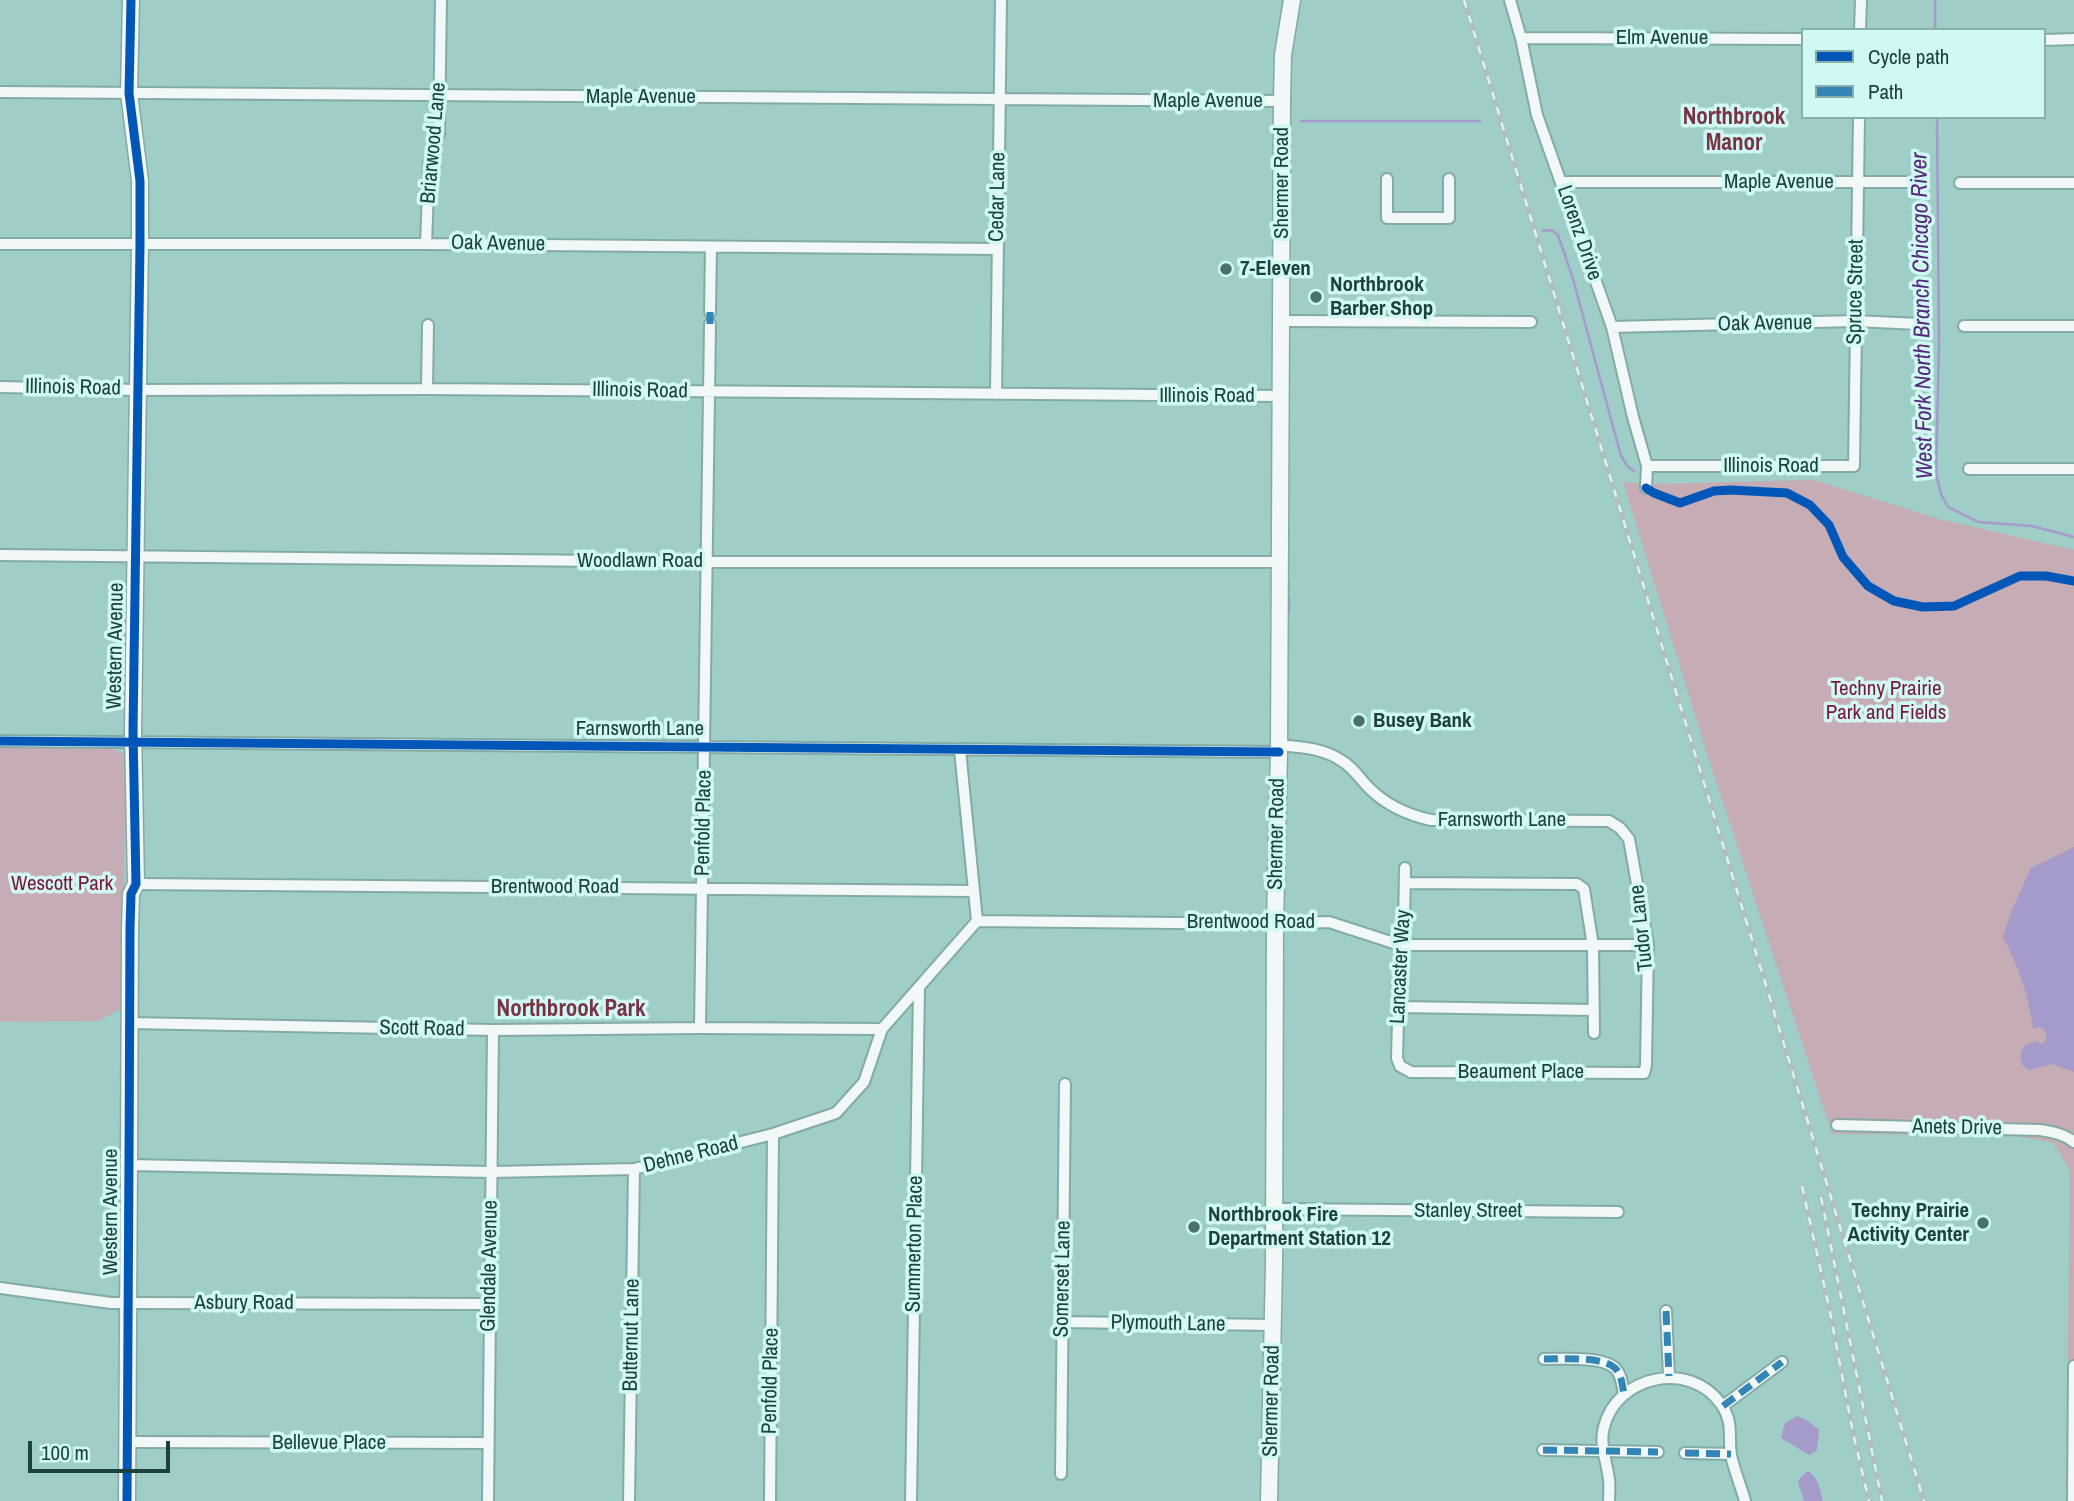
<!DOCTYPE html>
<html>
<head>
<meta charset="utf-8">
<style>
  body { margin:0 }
  #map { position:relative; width:2074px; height:1501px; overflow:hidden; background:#9fcdc7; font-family:"Archivo Narrow",sans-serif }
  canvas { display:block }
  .legend { position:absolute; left:1801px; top:28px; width:245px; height:91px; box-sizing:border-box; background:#d1f9f3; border:2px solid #89afaa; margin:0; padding:9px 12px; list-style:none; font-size:21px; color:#1d413d }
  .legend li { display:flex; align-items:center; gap:14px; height:35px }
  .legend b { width:35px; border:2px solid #89afaa }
  .scale { position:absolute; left:28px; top:1441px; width:142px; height:32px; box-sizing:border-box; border:4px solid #1d413d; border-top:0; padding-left:9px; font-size:21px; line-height:24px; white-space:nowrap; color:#1d413d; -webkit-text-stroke:5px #d1f9f3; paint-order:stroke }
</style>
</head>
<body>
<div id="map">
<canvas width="2074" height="1501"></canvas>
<ul class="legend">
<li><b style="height:9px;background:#0057b8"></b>Cycle path</li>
<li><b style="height:9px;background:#3385b5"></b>Path</li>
</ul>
<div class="scale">100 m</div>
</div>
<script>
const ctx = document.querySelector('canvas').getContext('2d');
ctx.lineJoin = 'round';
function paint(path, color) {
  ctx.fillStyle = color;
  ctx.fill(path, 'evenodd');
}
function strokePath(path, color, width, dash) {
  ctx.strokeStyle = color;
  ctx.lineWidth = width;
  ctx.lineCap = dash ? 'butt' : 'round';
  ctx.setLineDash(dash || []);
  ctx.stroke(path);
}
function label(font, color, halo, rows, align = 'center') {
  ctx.font = font + ' "Archivo Narrow",sans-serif';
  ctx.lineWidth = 7;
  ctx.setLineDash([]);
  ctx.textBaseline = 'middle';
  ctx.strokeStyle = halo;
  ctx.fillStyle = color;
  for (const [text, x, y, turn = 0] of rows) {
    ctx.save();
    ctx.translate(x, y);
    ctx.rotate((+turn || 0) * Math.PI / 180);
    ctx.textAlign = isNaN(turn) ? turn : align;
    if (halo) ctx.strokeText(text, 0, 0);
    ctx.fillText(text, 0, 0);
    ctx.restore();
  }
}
paint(new Path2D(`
  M1814,480l129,40 131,30v951h-8l4,-329 -16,-29 -43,-8 -179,-1 -125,-380 -84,-272 28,2z
  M0,747l113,2 11,5 2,6 -4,248 -24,13 -98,1z`), '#c6adb5');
paint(new Path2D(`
  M2074,847v225l-22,-8 -23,6 -6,-4 -3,-9 4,-11 12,-5 5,3 5,-4v-7l-6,-6 -7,1c-5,-35 -14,-60 -30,-91l8,-25 20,-44z
  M1797,1416l11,5 11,9 -2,20 -8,5 -28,-17 4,-15z
  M1808,1471c11,8 12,18 15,30h-19l-6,-19 4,-6z`), '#a49bca');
strokePath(new Path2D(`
  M1935,0v30
  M1937,117l2,228 -3,129 5,20 7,13 30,15 54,4 42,11
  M1301,121h179
  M1543,231l8,-1 7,5 15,44 48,177 7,11 6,4
  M1288,579l1,10
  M1289,597v15`), '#a49bca', 2.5);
const street = new Path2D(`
  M1510,0l11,38 16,77 75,212 21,90 14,49 -1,22
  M1860,30l1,-30
  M1521,38l282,1
  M2044,40l30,-1
  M0,92l1282,9
  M1387,179v39h62v-39
  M1561,182h351
  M1960,183h114
  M0,244h426l571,5
  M426,244l3,-81 10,-29 2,-134
  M710,312l1,-65
  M1281,321l250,1
  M1964,326h110
  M1612,327l244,-6 62,3
  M0,387l137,3 290,-1 853,7
  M427,389l1,-64
  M996,394l5,-394
  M1647,466h207l5,-349
  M1969,469h105
  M0,555l707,7h574
  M0,741l1279,11
  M1279,745c22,2 44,3 63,16 11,6 18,18 27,27 17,17 39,27 62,32l178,1 11,7 9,11 19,106 -2,120 -2,8 -233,-1 -11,-6 -3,-8 3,-113 4,-18 1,-59
  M1405,883l172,1 7,5 9,57 1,87
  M136,884l837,7
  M977,921l298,3 54,-2 71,23h248
  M1398,1007l196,3
  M130,1023l363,7 207,-2 182,1
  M700,1028l10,-704
  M1837,1125l203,5c13,2 24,4 34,12
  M128,1165l363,7 143,-3 139,-35 63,-21 28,-31 18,-53 95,-108 -17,-171
  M1275,1209l343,3
  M0,1288l111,15h18l360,1
  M1666,1311l3,65
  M1062,1322l211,3
  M1544,1359c17,0 58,-3 71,9 7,7 7,17 9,26
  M1723,1406l59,-44
  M128,1442l360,1
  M1543,1450l115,2
  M1685,1453l46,1
  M1061,1474l4,-390
  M488,1501l5,-471
  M629,1501l5,-332
  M770,1501l3,-367
  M911,1501l8,-514
  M1609,1501c0,-7 1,-14 0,-21 -2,-18 -10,-36 -5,-53 13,-52 86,-67 117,-23 13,19 7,32 10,51 3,15 10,31 14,46
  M2073,1501l1,-135`);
const secondary = new Path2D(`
  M127,1501c2,-191 2,-382 3,-573l1,-34 5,-10 -3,-153 7,-486v-64l-11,-88 2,-93
  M1269,1501l5,-236 1,-341 4,-172 3,-651 1,-46 9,-55`);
strokePath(street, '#84aaa5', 14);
strokePath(secondary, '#84aaa5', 19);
strokePath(street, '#f1f8f7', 10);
strokePath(secondary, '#f1f8f7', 16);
const rail = new Path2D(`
  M1464,0l460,1501
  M1802,1186l28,126 23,121 16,68
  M1821,1197l61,304`);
strokePath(rail, '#b2bebc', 5);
strokePath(rail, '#d1f9f3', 2.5, [8]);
strokePath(new Path2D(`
  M710,324v-12
  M1666,1311l3,65
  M1544,1359c17,0 58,-3 71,9 7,7 7,17 9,26
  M1723,1406l59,-44
  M1543,1450l115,2
  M1685,1453l46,1`), '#3385b5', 7, [14, 7]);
strokePath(new Path2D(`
  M1646,488l8,5 26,10 34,-12 17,-1 56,3 23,12 19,20 14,32 25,29 26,15 29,6 31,-1 66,-30h26l28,5
  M0,741l1279,11
  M127,1501c2,-191 2,-382 3,-573l1,-34 5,-10 -3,-153 7,-486v-64l-11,-88 2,-93`), '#0057b8', 9);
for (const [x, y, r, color] of [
  [1226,269,7,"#4a726d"],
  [1316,297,7,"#4a726d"],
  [1359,721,7,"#4a726d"],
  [1983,1223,7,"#4a726d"],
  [1194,1227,7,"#4a726d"]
]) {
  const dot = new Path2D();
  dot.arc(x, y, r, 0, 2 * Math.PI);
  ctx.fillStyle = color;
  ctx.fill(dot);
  strokePath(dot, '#d1f9f3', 2.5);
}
label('21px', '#1d413d', '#d1f9f3', [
  ["Elm Avenue",1662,38],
  ["Maple Avenue",641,97],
  ["Maple Avenue",1208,101],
  ["Briarwood Lane",434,143,-85],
  ["Maple Avenue",1779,182],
  ["Shermer Road",1282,183,-90],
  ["Cedar Lane",998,197,-89],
  ["Lorenz Drive",1579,233,71],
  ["Oak Avenue",498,244,1],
  ["Spruce Street",1856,292,-89],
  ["Oak Avenue",1765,324,-1],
  ["Illinois Road",73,388,1],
  ["Illinois Road",640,391,1],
  ["Illinois Road",1207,396],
  ["Illinois Road",1771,466],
  ["Woodlawn Road",640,561],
  ["Western Avenue",116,646,-89],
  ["Farnsworth Lane",640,729],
  ["Farnsworth Lane",1502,820],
  ["Penfold Place",704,823,-89],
  ["Shermer Road",1277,834,-89],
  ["Brentwood Road",555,887],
  ["Brentwood Road",1251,922],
  ["Tudor Lane",1642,928,-96],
  ["Lancaster Way",1401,967,-87],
  ["Scott Road",422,1029,1],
  ["Beaument Place",1521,1072],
  ["Anets Drive",1957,1128,1],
  ["Dehne Road",691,1155,-14],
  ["Stanley Street",1468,1211],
  ["Western Avenue",111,1212,-90],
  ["Summerton Place",915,1244,-89],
  ["Glendale Avenue",490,1266,-89],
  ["Somerset Lane",1063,1279,-89],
  ["Asbury Road",244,1303],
  ["Plymouth Lane",1168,1324,1],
  ["Butternut Lane",632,1335,-89],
  ["Penfold Place",771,1381,-89],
  ["Shermer Road",1272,1401,-89],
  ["Bellevue Place",329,1443]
]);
label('bold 21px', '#1d413d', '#d1f9f3', [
  ["7-Eleven",1240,269],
  ["Northbrook",1330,285],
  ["Barber Shop",1330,309],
  ["Busey Bank",1373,721],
  ["Techny Prairie",1969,1211,"right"],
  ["Activity Center",1969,1235,"right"],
  ["Northbrook Fire",1208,1215],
  ["Department Station 12",1208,1239]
], 'left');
label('21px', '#7a153b', '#d1f9f3', [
  ["Techny Prairie",1886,689],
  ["Park and Fields",1886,713],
  ["Wescott Park",62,884]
]);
label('bold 23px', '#793347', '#d1f9f3', [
  ["Northbrook",1734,118],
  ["Manor",1734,144],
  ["Northbrook Park",571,1010]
]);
label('italic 23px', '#552a7d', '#d1f9f3', [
  ["West Fork North Branch Chicago River",1923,316,-91]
]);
</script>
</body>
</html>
